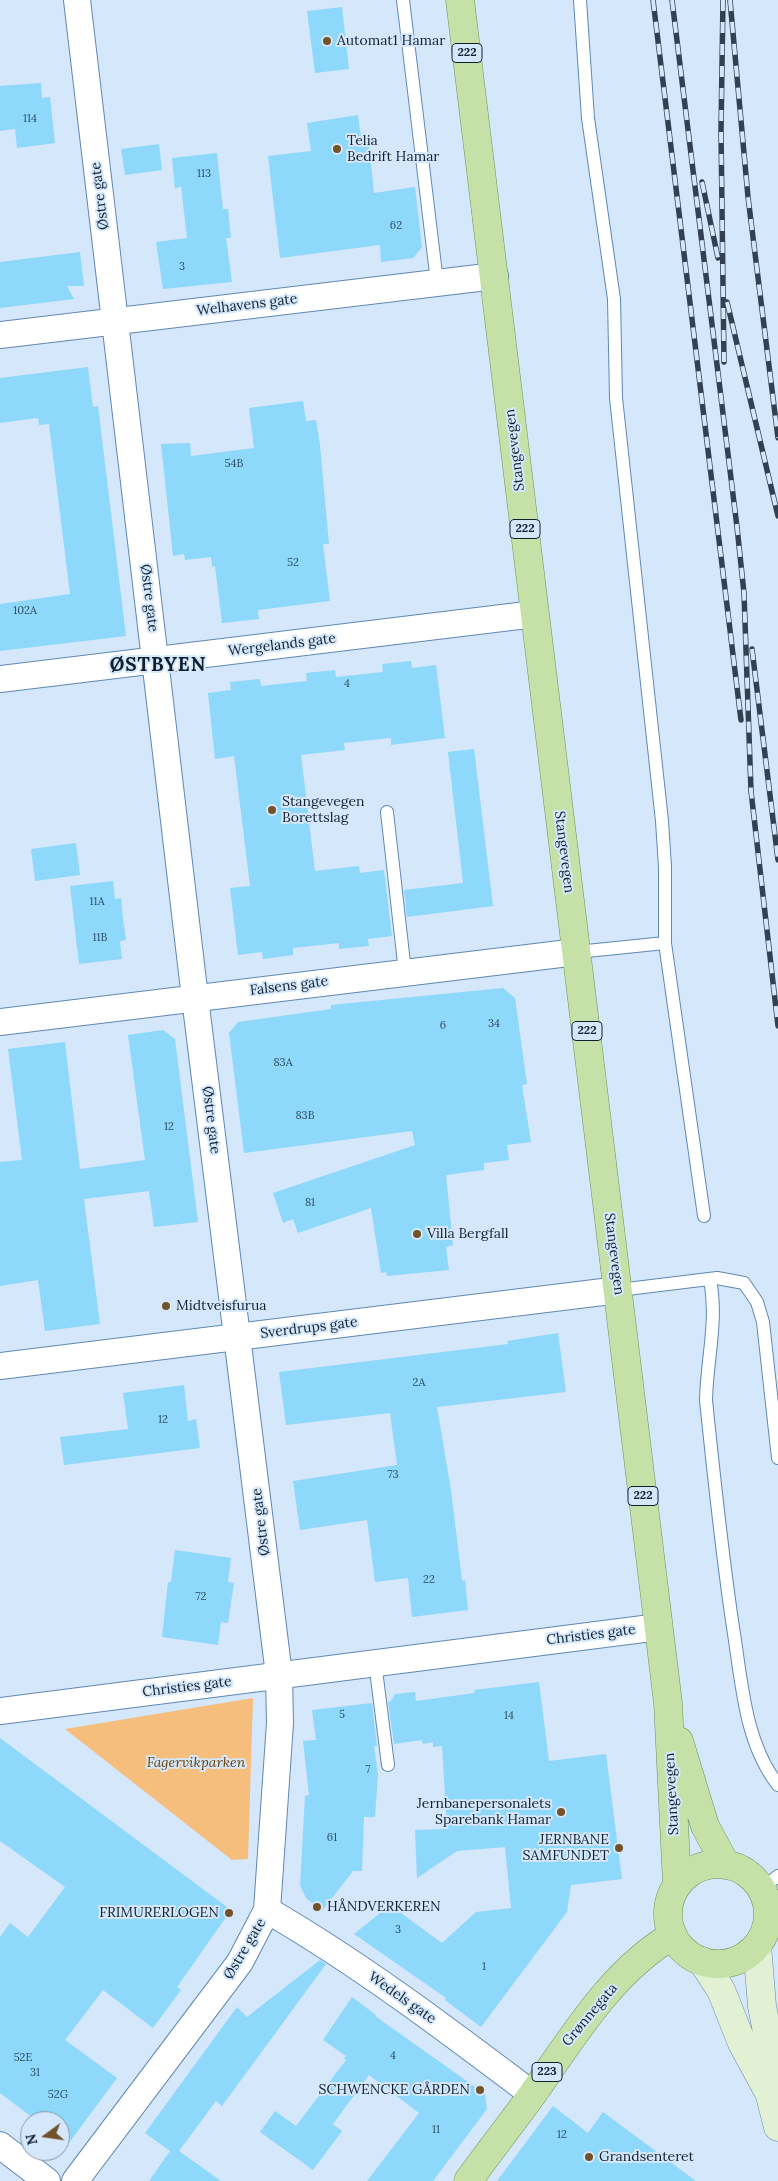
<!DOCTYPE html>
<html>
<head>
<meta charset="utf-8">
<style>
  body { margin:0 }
  #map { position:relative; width:778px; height:2181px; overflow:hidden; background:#d5e7fa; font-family:Lora,serif }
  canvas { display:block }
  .north { position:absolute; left:20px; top:2111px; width:50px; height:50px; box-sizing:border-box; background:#d5e7fa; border:1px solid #8697aa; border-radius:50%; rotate:256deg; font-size:14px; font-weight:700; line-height:20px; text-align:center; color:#102031 }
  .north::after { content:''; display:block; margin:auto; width:18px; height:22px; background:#735228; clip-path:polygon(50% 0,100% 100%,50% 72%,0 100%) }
</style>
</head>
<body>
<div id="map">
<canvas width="778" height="2181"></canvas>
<div class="north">N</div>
</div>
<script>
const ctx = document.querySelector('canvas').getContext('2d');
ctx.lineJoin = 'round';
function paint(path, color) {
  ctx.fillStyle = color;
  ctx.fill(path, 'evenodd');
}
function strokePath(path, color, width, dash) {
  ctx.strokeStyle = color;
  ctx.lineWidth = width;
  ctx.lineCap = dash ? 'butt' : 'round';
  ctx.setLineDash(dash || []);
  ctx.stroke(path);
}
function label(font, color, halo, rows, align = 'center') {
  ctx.font = font + ' Lora,serif';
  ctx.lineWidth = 4;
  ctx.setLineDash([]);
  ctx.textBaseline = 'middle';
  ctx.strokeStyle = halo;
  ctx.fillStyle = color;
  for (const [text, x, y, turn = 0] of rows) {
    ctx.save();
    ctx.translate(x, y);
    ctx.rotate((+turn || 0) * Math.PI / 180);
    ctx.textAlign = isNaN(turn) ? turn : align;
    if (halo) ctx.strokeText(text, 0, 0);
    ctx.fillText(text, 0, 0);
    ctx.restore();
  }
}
paint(new Path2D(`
  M253,1698l-5,161 -16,1 -167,-131z`), '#f6be7c');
paint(new Path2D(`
  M342,7l7,62 -34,4 -8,-62z
  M41,83l1,15 8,-1 5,46 -38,5 -2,-19 -15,2v-45z
  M358,115l3,22 7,-1 6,57 41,-6 7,60 -9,11 -32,4 -1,-17 -100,13 -12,-102 43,-5 -4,-28z
  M159,144l3,26 -37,5 -4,-26z
  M217,153l6,56h5l3,29h-5l6,44 -69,7 -7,-47 31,-4 -6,-52 -6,3 -3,-31z
  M80,252l4,34h-17l7,13 -74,9v-46z
  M88,367l5,40 5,-1 28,230 -126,15v-47l70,-10 -21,-170 -10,1 -1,-7 -38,5v-45z
  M303,401l3,20 10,-1 4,25 9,99h-6l7,57 -72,9 1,9 -37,4 -7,-57 -3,1 -1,-10 -26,3 -1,-6 -11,2 -12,-112 29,-1 1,13 63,-8 -5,-40z
  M411,661l1,7 24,-3 9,73 -54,7v-7l-47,5 1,7 -44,5 14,116 44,-5 1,7 24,-3 8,66 -24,3 1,7 -30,3v-6l-46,5v7l-30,4 -1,-7 -24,3 -8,-67 20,-2 -16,-130 -19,3 -7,-66 23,-3 -1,-8 30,-3 1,7 46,-5 -1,-8 29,-3 1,7 47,-5 -1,-8z
  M474,749l19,157 -86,11 -3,-27 59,-7 -15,-131z
  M76,843l4,32 -45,6 -4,-32z
  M113,881l2,18 6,-1 2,21 3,21 -6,1 2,18 -43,5 -9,-78z
  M503,988l12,10 12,86 -5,1 9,57 -24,3 2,15 -25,3v7l-38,5 7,70 -7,2 3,23 -62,6 -1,-4 -5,1 -10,-65 -73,25 -5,-14 -10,4 -10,-30 142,-48 -3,-14 -168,22 -15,-120 9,-11 93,-13v-4z
  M163,1030l12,9 23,183 -44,5 -5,-36 -65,8 16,125 -55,7 -7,-51 -38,6v-124l22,-2 -14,-111 57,-7 15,127 65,-9 -17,-125z
  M558,1333l8,59 -129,15 14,83 11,91 3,-1 3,30 -56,7 -4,-39 -33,4 -8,-62 -67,10 -7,-49 104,-16 -7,-52 -104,12 -7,-53 229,-28 -1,-3z
  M184,1385l4,36 8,-2 4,29 -136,17 -4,-28 68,-8 -5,-36z
  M175,1550l56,8 -3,24 6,1 -6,40 -7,-1 -3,23 -56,-8 6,-55h3z
  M539,1682l10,79 57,-7 16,125 -51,6 -4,27 -86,115 -36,-27 1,-2 -92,-64 36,-29 52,38 34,-31 35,-4 -6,-61 -48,4 -40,27 -2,-48 32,-1 -5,-83 -9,1v-5l-10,2 -1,-4 -28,4 -6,-42 3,-1 4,-7 20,-2 1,9 59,-8 -1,-3z
  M372,1703l5,43h-3l4,29 -3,42h-11l-2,54h-9l-31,40 -16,-13 -6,-13 5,-89 4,-1 -6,-54 13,-1 -4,-30z
  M0,1738l231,172 -54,77 4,3 -28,38 -50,-38 -38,50 52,38 -57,77v-34h-23l-37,-28v-156l10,-14 18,14 37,-50 -65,-46z
  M320,1960l6,4 -104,142 -6,-5 -37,50 42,30h-72l21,-30 -25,-18 92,-126 10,10z
  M352,1997l24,18 -1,1 110,78 2,15 -54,72h-66l52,-68 -50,-38 -36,49 9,7 -29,39 -53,-38 15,-21 21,15 50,-66 -2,-2 2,-2 -23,-16z
  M553,2106l35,27 15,-21 93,69h-199z`), '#8ed8fc');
const lane = new Path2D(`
  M403,0l34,282
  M580,0l8,118 26,181 2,99 46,423 3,46v76l39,273
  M387,812l18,160
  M577,952l88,-9
  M710,1279c8,43 -3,78 -4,121 8,78 16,156 28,234 8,50 11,109 44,151
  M619,1290l98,-12 27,5 13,19 6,20 15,136
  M375,1662l13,103
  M761,1889l17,-13`);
const street = new Path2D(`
  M0,335l495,-59
  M0,679l535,-65
  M0,1022l577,-70
  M0,1366l619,-76
  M0,1711l659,-84
  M267,1910c93,54 179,119 265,184
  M0,2145l47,36
  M75,2181l165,-219 27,-52 13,-187 -1,-48 -84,-677 -118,-998`);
const secondary = new Path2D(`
  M757,1946l5,60 6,31 1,55 9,35
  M702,1961l19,29 21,53 25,46`);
const primary = new Path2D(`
  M460,0l208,1703 9,181
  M679,1741l26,85 21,39
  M668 1914a50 50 0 1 1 100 0a50 50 0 1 1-100 0Z
  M468,2181c21,-29 43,-57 64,-86 41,-58 79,-123 141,-160`);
strokePath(lane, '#5f88b3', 14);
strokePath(street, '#5f88b3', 28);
strokePath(secondary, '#5f88b3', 29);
strokePath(primary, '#6c9059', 29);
strokePath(lane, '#fff', 12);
strokePath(street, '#fff', 26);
strokePath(secondary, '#e2f0d4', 28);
strokePath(primary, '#c5e1a8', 28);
const rail = new Path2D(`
  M653,0l88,720
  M672,0l65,527 7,66 7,198 27,235
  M723,0l-2,131 3,231
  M730,0l18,197 30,241
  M702,182l16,76
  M727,302l51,214
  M752,649l26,211`);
strokePath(rail, '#314152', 5.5);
strokePath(rail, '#d5e7fa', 4, [11]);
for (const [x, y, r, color] of [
  [327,41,5,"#735228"],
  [337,149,5,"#735228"],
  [272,810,5,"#735228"],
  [417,1234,5,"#735228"],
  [166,1306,5,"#735228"],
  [561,1812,5,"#735228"],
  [619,1848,5,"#735228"],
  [317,1907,5,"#735228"],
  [229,1913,5,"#735228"],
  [480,2090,5,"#735228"],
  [589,2157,5,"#735228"]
]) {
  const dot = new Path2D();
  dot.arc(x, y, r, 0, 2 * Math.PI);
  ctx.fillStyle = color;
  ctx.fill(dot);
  strokePath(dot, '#d5e7fa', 2);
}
label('11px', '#304e64', null, [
  ["114",30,119],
  ["113",204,174],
  ["62",396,226],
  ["3",182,267],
  ["54B",234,464],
  ["52",293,563],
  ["102A",25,611],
  ["4",347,684],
  ["11A",97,902],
  ["11B",100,938],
  ["34",494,1024],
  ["6",443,1026],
  ["83A",283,1063],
  ["83B",305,1116],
  ["12",169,1127],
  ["81",310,1203],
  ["2A",419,1383],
  ["12",163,1420],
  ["73",393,1475],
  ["22",429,1580],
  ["72",201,1597],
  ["5",342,1715],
  ["14",509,1716],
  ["7",368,1770],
  ["61",332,1838],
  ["3",398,1930],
  ["1",484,1967],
  ["4",393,2056],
  ["52E",23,2058],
  ["31",35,2073],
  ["52G",58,2095],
  ["11",436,2130],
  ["12",562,2135]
]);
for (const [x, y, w] of [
  [467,53,30],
  [525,529,30],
  [587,1031,30],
  [643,1496,30],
  [547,2072,30]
]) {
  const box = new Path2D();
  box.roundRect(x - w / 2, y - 9.5, w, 19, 4);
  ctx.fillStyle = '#d5e7fa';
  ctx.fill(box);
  strokePath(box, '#102031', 1);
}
label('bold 12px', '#102031', null, [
  ["222",467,53],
  ["222",525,529],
  ["222",587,1031],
  ["222",643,1496],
  ["223",547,2072]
]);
label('14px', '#102031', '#d5e7fa', [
  ["Automat1 Hamar",337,41],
  ["Telia",347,141],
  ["Bedrift Hamar",347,157],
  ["Stangevegen",282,802],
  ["Borettslag",282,818],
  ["Villa Bergfall",427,1234],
  ["Midtveisfurua",176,1306],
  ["Jernbanepersonalets",551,1804,"right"],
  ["Sparebank Hamar",551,1820,"right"],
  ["JERNBANE",609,1840,"right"],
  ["SAMFUNDET",609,1856,"right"],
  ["HÅNDVERKEREN",327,1907],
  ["FRIMURERLOGEN",219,1913,"right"],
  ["SCHWENCKE GÅRDEN",470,2090,"right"],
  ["Grandsenteret",599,2157]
], 'left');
label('14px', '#102031', '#d5e7fa', [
  ["Østre gate",100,196,-97],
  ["Welhavens gate",247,305,-7],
  ["Stangevegen",515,450,-97],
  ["Østre gate",149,598,83],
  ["Wergelands gate",282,645,-7],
  ["Stangevegen",564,852,83],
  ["Falsens gate",289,986,-7],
  ["Østre gate",211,1120,83],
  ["Stangevegen",614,1254,83],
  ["Sverdrups gate",309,1328,-7],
  ["Østre gate",261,1522,-97],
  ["Christies gate",591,1635,-7],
  ["Christies gate",187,1687,-7],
  ["Stangevegen",672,1794,-93],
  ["Østre gate",245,1949,-59],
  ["Wedels gate",402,1998,35],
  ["Grønnegata",590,2015,-50]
]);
label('italic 14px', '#6b440c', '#d5e7fa', [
  ["Fagervikparken",196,1763]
]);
ctx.letterSpacing = '1px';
label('bold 19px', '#102031', '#d5e7fa', [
  ["ØSTBYEN",158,666]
]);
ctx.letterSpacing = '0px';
</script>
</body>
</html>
